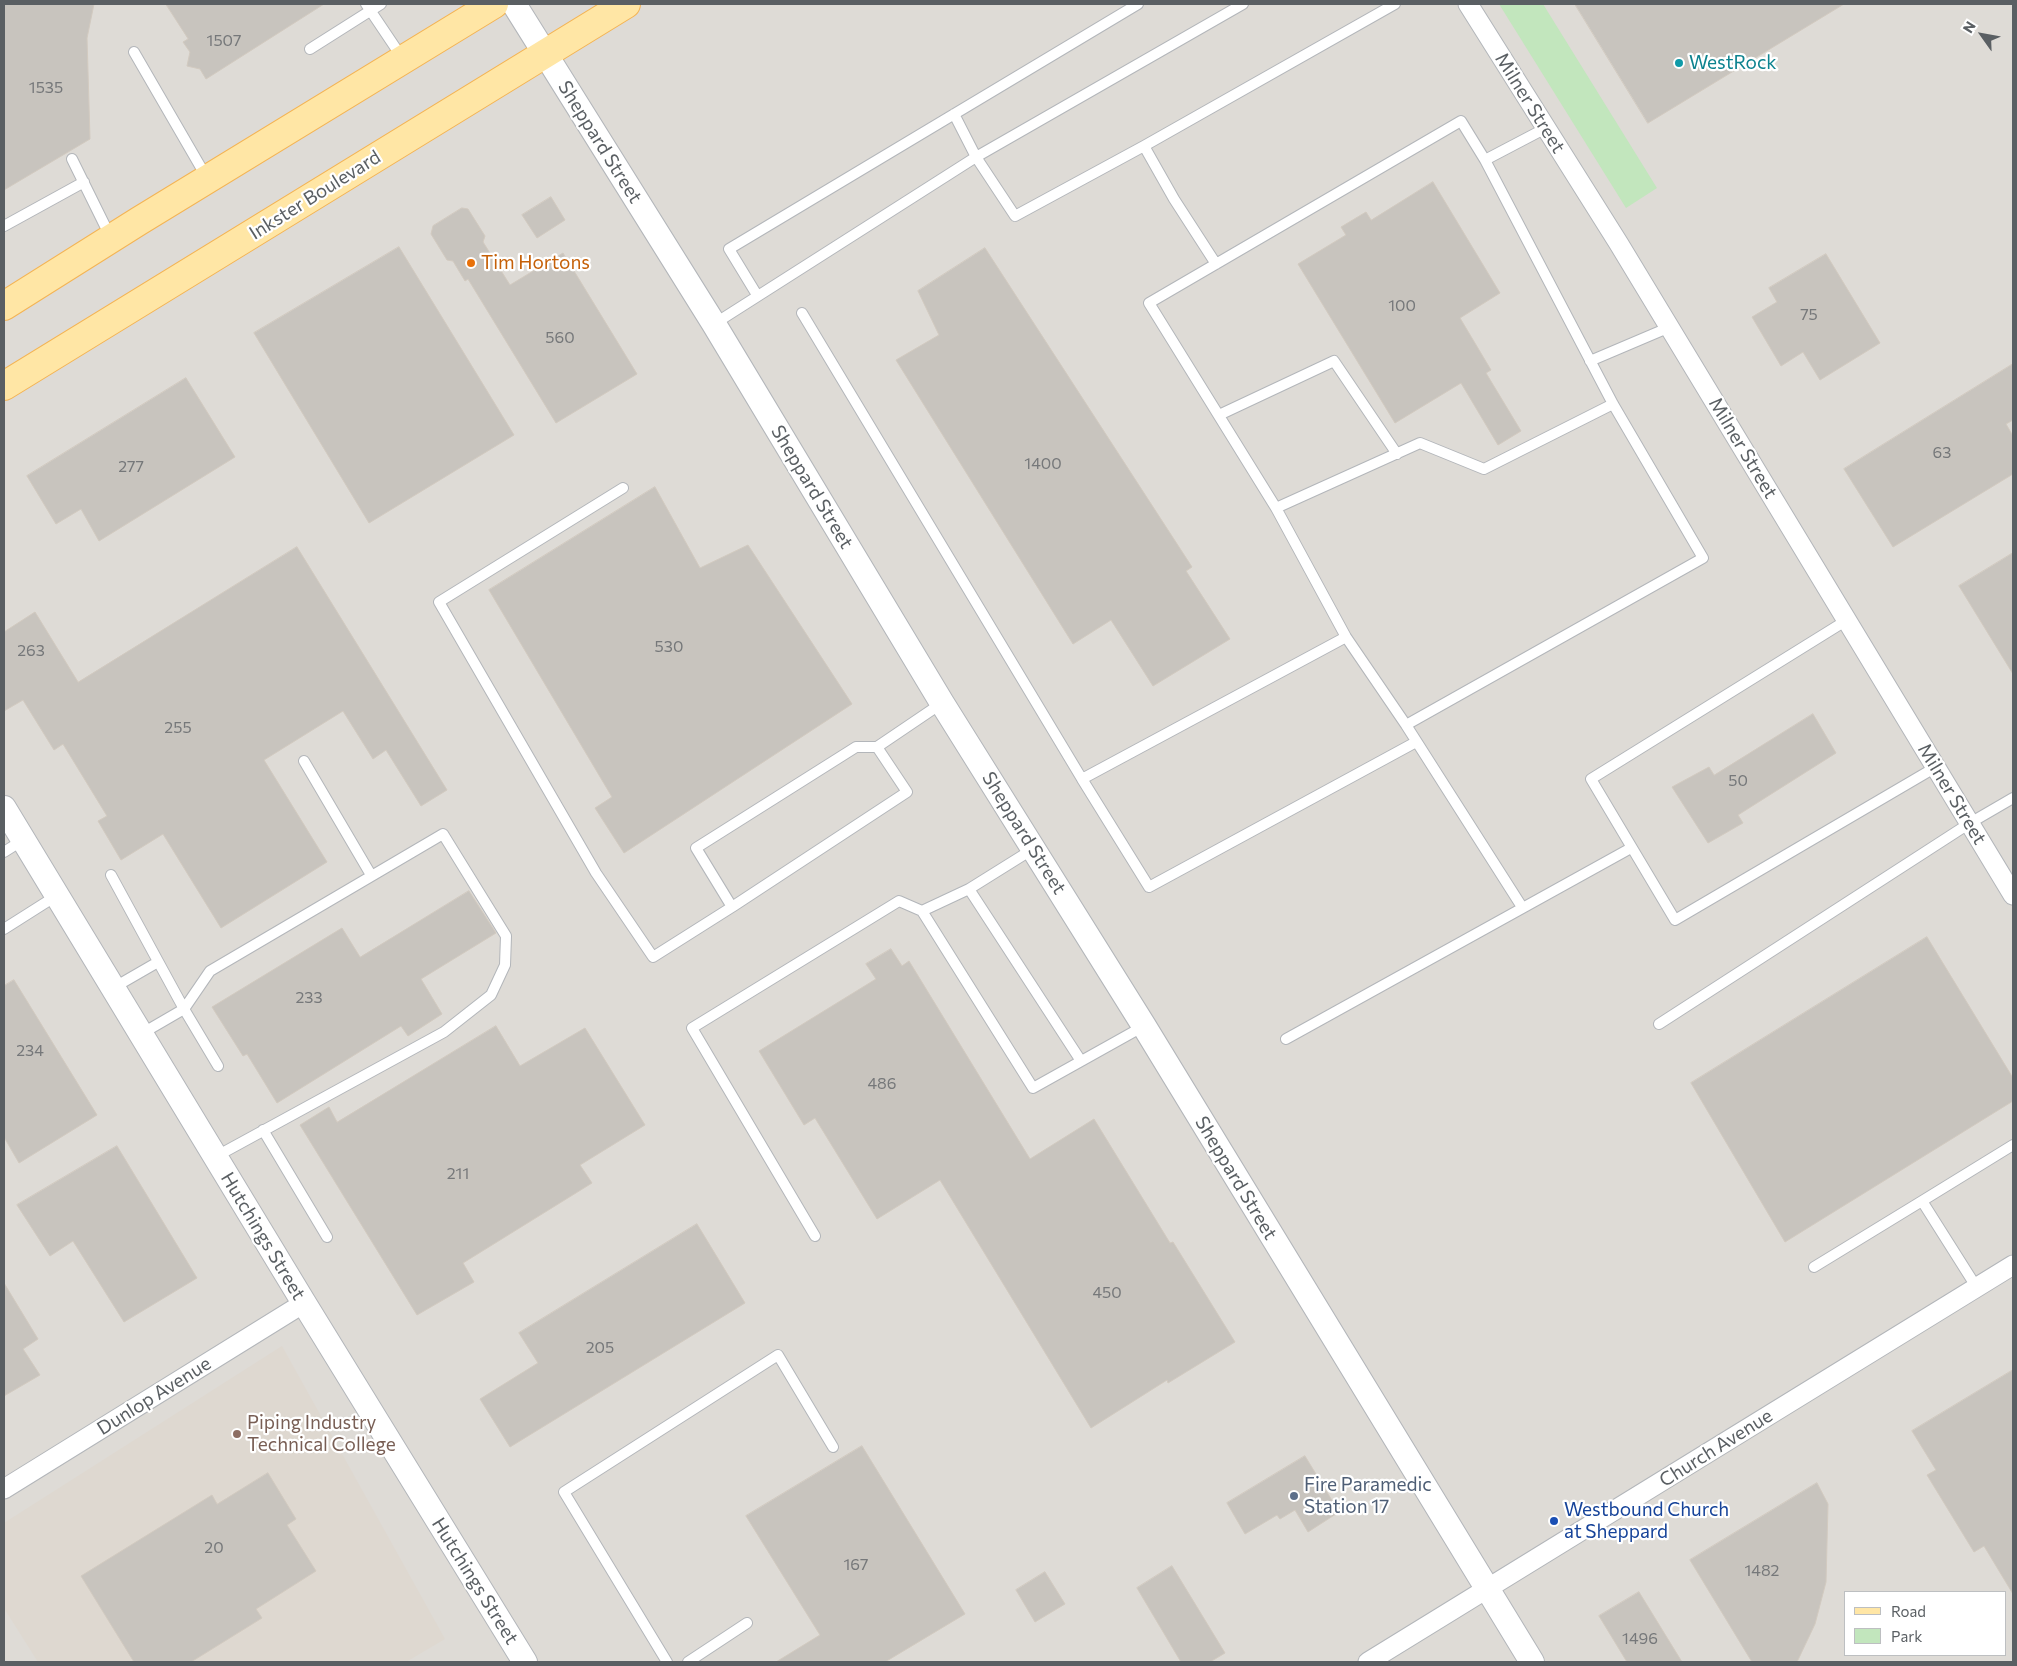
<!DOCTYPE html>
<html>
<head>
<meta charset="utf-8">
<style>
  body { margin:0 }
  #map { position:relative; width:2017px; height:1666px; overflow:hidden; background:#ede9e2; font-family:Commissioner,sans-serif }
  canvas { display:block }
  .frame { position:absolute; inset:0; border:5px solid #5a5f63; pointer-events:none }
  .legend { position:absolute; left:1844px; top:1591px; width:162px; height:65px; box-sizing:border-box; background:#fff; border:1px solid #bdbfc1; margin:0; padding:6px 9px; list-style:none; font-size:15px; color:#5a5f63 }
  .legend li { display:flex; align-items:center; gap:10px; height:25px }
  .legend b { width:25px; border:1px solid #bdbfc1 }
  .north { position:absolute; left:1957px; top:10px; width:50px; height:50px; -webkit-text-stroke:4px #fff; paint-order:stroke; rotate:302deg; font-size:14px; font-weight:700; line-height:20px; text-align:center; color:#5a5f63 }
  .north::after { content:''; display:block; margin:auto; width:18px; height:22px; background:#5a5f63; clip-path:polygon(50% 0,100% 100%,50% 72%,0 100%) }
</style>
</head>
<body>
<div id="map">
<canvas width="2017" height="1666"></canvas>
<div class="frame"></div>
<ul class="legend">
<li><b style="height:6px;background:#ffe6a5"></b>Road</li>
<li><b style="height:14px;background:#c2e6bd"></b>Park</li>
</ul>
<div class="north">N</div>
</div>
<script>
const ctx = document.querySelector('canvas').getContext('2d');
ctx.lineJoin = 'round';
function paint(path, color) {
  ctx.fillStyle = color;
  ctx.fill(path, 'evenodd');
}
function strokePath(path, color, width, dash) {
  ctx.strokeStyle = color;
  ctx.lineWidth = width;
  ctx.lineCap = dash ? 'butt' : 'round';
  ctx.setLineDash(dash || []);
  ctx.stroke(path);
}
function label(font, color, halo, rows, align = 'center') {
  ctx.font = font + ' Commissioner,sans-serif';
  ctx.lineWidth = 4.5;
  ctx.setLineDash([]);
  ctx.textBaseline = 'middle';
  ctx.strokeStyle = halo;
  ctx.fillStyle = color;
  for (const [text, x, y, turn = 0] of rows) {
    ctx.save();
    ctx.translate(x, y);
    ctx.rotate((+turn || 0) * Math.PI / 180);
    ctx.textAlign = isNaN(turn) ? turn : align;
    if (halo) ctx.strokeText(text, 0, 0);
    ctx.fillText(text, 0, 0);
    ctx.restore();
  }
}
paint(new Path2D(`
  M4,4h2009v1658h-2009zM1846,1592h160v63h-160z`), '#dedbd6');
paint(new Path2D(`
  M282,1346l163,293 -39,23h-368l-34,-54v-85z`), '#ded8d0');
paint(new Path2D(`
  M1499,4h44l114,184 -31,20z`), '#c2e6bd');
const building = new Path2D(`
  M4,4h90l-7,34 3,101 -86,51z
  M166,4h158l-118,75 -6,-10 -13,-3 3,-14 -7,-10 5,-3z
  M1575,4h269l-196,119z
  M1433,182l67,111 -40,25 31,52 -5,3 35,58 -23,14 -37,-62 -66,40 -97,-159 48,-29 -5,-8 25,-15 5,8z
  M551,197l14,23 -28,18 -15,-23z
  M462,208l6,1 17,27 -2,6 27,43 53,-32 74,121 -81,49 -88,-144 -3,2 -12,-20 -6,-1 -16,-26 2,-8z
  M399,247l115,188 -145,88 -115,-190z
  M985,248l207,319 -6,4 44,68 -77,47 -42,-66 -38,24 -177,-284 43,-25 -21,-44z
  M1826,254l54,89 -60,37 -17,-28 -22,14 -29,-49 25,-15 -8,-14z
  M2013,364v56l-7,4 7,12v38l-120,73 -49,-78z
  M186,378l49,79 -136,84 -18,-32 -25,15 -29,-48z
  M655,487l45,81 48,-23 104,159 -228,149 -29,-45 17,-11 -123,-207z
  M297,547l150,243 -26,16 -35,-56 -13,9 -30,-48 -79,49 63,102 -106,66 -58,-94 -42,26 -23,-39 9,-5 -44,-72 -9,6 -31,-50 -19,11v-79l31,-20 43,70z
  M2013,553v121l-54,-88z
  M1813,714l23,39 -98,62 5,8 -35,20 -36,-56 37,-20 5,8z
  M469,891l27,42 -75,46 21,35 -34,22 -7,-10 -124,77 -30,-49 -4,2 -31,-49 130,-79 18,29z
  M1927,937l86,141v23l-228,141 -94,-159z
  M891,949l11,17 7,-5 121,198 64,-40 76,124 3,-1 62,100 -67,41 -1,-3 -76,48 -151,-248 -63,39 -62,-101 -11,7 -45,-74 117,-72 -10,-15z
  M14,980l83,135 -78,48 -15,-26v-151z
  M496,1026l24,40 65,-38 60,97 -65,40 12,18 -129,80 11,19 -57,33 -117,-190 29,-18 8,15z
  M117,1146l80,132 -73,44 -51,-81 -23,15 -33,-51z
  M697,1224l48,79 -235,144 -30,-48 58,-36 -19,-30z
  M4,1283l34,56 -15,10 17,26 -36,21z
  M2013,1370v224l-29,-48 -10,6 -47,-77 9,-5 -24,-39z
  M862,1446l103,168 -80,48h-109l44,-27 -74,-119z
  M1305,1456l34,56 -31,20 -13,-22 -15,9 -3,-4 -32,19 -18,-31z
  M268,1473l28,46 -9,6 29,46 -60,38 6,9 -71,44h-57l-53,-86 131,-81 5,9z
  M1817,1483l11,21 -2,78 -11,42 -18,38h-45l-62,-102z
  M1172,1566l53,87 -15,9h-29l-44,-74z
  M1045,1572l20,32 -30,18 -19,-32z
  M1639,1592l43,70h-55l-28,-46z`);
paint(building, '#c8c4be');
strokePath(building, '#d2cac0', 1);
const service = new Path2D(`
  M366,4l37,55
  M310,49l71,-45
  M134,52l73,126
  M954,114l22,43 267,-153
  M1144,146l30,53 42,65
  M72,159l39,79
  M1485,160l61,-32
  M4,226l80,-44
  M757,295l-28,-46 409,-245
  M802,313l280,466 264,-142
  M714,324l262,-167 39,59 129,-70 251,-142
  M1590,361l80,-34
  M1219,415l115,-54 63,93
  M623,488l-184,114 157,271 57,84 79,-50
  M1276,508l144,-65 64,26 129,-65
  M1847,620l-256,159 84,141 261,-153
  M1406,725l297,-167 -90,-154 -128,-244 -24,-39 -312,182 127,205 70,129 60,88 116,182
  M877,747l30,45 -175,115 -36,-59 160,-101h21l65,-44
  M304,761l67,114
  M1082,779l67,108 267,-145
  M4,852l19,-12
  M111,875l73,134 34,57
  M969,889l112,172
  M922,911l111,177 111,-62
  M4,929l52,-33
  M113,988l45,-26
  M1659,1024l311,-201 43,-25
  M141,1034l43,-25 26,-38 233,-137 63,102 -1,29 -14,30 -47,37 -229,125
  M1286,1039l345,-191
  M263,1130l64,107
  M815,1236l-123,-208 207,-127 23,10 47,-22 64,-40
  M1814,1267l108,-66
  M1977,1288l-55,-87 91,-56
  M667,1662l-103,-170 214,-137 55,92
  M688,1662l59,-39`);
const minor = new Path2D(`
  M1468,4l151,240 394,651
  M4,1489l300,-186
  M1368,1662l645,-397`);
const tertiary = new Path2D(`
  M514,4l200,320 228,379 202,323 388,636
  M4,808l300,495 221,359`);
const primary = new Path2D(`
  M4,306l135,-85 355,-217
  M4,386l622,-382`);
strokePath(service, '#b3b6ba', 12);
strokePath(minor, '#b3b6ba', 21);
strokePath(tertiary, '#b3b6ba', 26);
strokePath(primary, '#f4b454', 30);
strokePath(service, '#fff', 10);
strokePath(minor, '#fff', 19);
strokePath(tertiary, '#fff', 24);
strokePath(primary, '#ffe6a5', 28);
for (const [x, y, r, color] of [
  [1679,63,5,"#0f9aa8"],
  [471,263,5,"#e8710a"],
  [237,1434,5,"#8d6e63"],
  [1294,1496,5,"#5c6f8a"],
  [1554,1521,5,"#1a4fb4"]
]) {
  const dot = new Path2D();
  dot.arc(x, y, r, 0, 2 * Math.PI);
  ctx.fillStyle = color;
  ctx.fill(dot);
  strokePath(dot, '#fff', 2);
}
label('16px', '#76787a', null, [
  ["1507",224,41],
  ["1535",46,88],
  ["100",1402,306],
  ["75",1809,315],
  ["560",560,338],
  ["63",1942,453],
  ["1400",1043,464],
  ["277",131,467],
  ["530",669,647],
  ["263",31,651],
  ["255",178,728],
  ["50",1738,781],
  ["233",309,998],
  ["234",30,1051],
  ["486",882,1084],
  ["211",458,1174],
  ["450",1107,1293],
  ["205",600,1348],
  ["20",214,1548],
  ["167",856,1565],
  ["1482",1762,1571],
  ["1496",1640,1639]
]);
label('19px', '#0d838f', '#fff', [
  ["WestRock",1689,63]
], 'left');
label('19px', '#5a5f63', '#fff', [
  ["Milner Street",1530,103,58],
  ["Sheppard Street",600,142,58],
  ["Inkster Boulevard",315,195,-32],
  ["Milner Street",1743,448,59],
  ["Sheppard Street",812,487,59],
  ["Milner Street",1952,794,59],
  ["Sheppard Street",1024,833,58],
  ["Sheppard Street",1236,1178,59],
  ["Hutchings Street",263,1236,59],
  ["Dunlop Avenue",154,1396,-32],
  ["Church Avenue",1716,1448,-32],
  ["Hutchings Street",475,1581,58]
]);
label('19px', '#c56008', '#fff', [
  ["Tim Hortons",481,263]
], 'left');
label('19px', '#785e54', '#fff', [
  ["Piping Industry",247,1423],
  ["Technical College",247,1445]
], 'left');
label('19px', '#4e5e75', '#fff', [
  ["Fire Paramedic",1304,1485],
  ["Station 17",1304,1507]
], 'left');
label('19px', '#164399', '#fff', [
  ["Westbound Church",1564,1510],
  ["at Sheppard",1564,1532]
], 'left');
</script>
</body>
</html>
